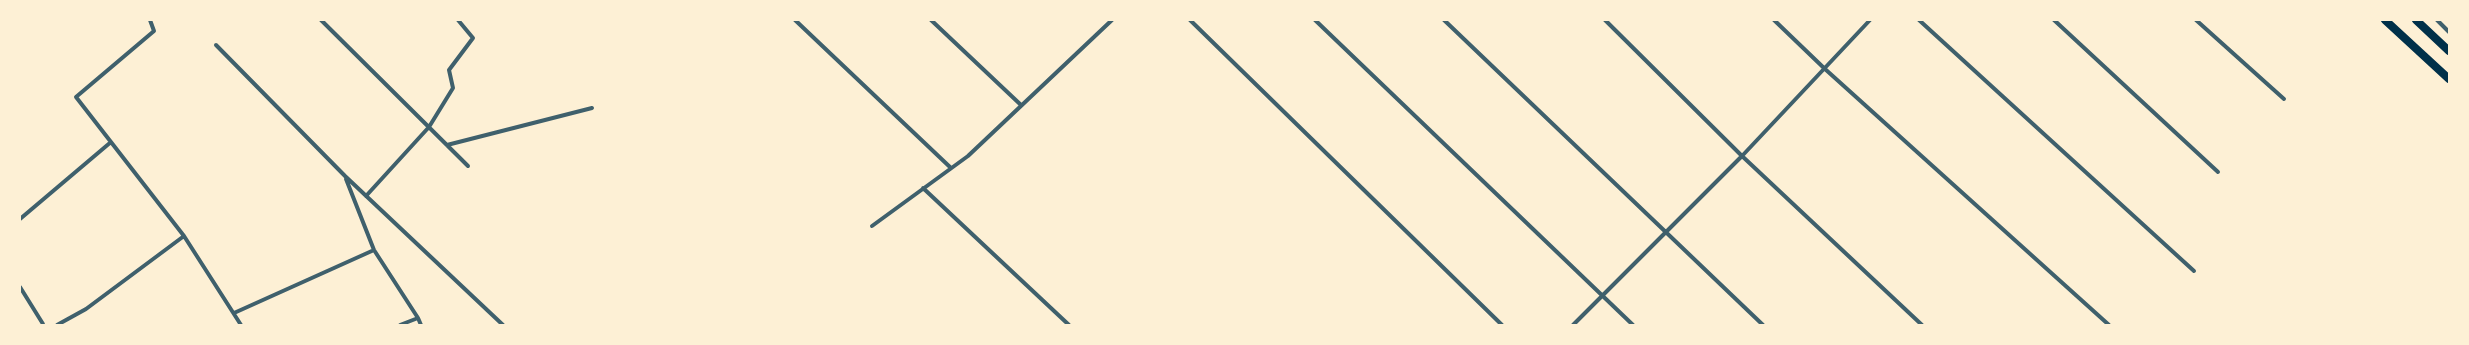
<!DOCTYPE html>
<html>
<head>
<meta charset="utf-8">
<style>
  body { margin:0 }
  #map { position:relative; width:2469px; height:345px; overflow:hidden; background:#fdf0d5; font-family:Inter,sans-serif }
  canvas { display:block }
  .frame { position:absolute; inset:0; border:21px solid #fdf0d5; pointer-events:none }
</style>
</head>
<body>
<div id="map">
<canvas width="2469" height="345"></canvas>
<div class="frame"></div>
</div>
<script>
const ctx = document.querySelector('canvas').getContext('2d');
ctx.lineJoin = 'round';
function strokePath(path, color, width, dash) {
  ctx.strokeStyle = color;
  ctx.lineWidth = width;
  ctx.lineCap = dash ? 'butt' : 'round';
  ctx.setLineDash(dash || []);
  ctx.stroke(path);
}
strokePath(new Path2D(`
  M150,20l4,11 -78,66 108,139 57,89
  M321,20l147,146
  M795,20l156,148
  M931,20l90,85
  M1190,20l312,305
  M1315,20l318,305
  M1444,20l319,305
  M1605,20l137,136 180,169
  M1774,20l51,49 284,256
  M1919,20l275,251
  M2054,20l164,152
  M2196,20l88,79
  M2437,20l12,12
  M216,45l129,131 158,149
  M447,145l145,-37
  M346,179l28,71 44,68
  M923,188l146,137
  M366,196l63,-69 24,-39 -4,-18 24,-32 -15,-18
  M20,219l91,-77
  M872,226l96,-70 144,-136
  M20,287l23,37
  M234,313l140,-63
  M57,325l29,-16 98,-73
  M400,325l18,-7 3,7
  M1573,325l169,-169 128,-136`), '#3f606c', 4);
strokePath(new Path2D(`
  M2385,20l64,59
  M2416,20l33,31`), '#003049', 8);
</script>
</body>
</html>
